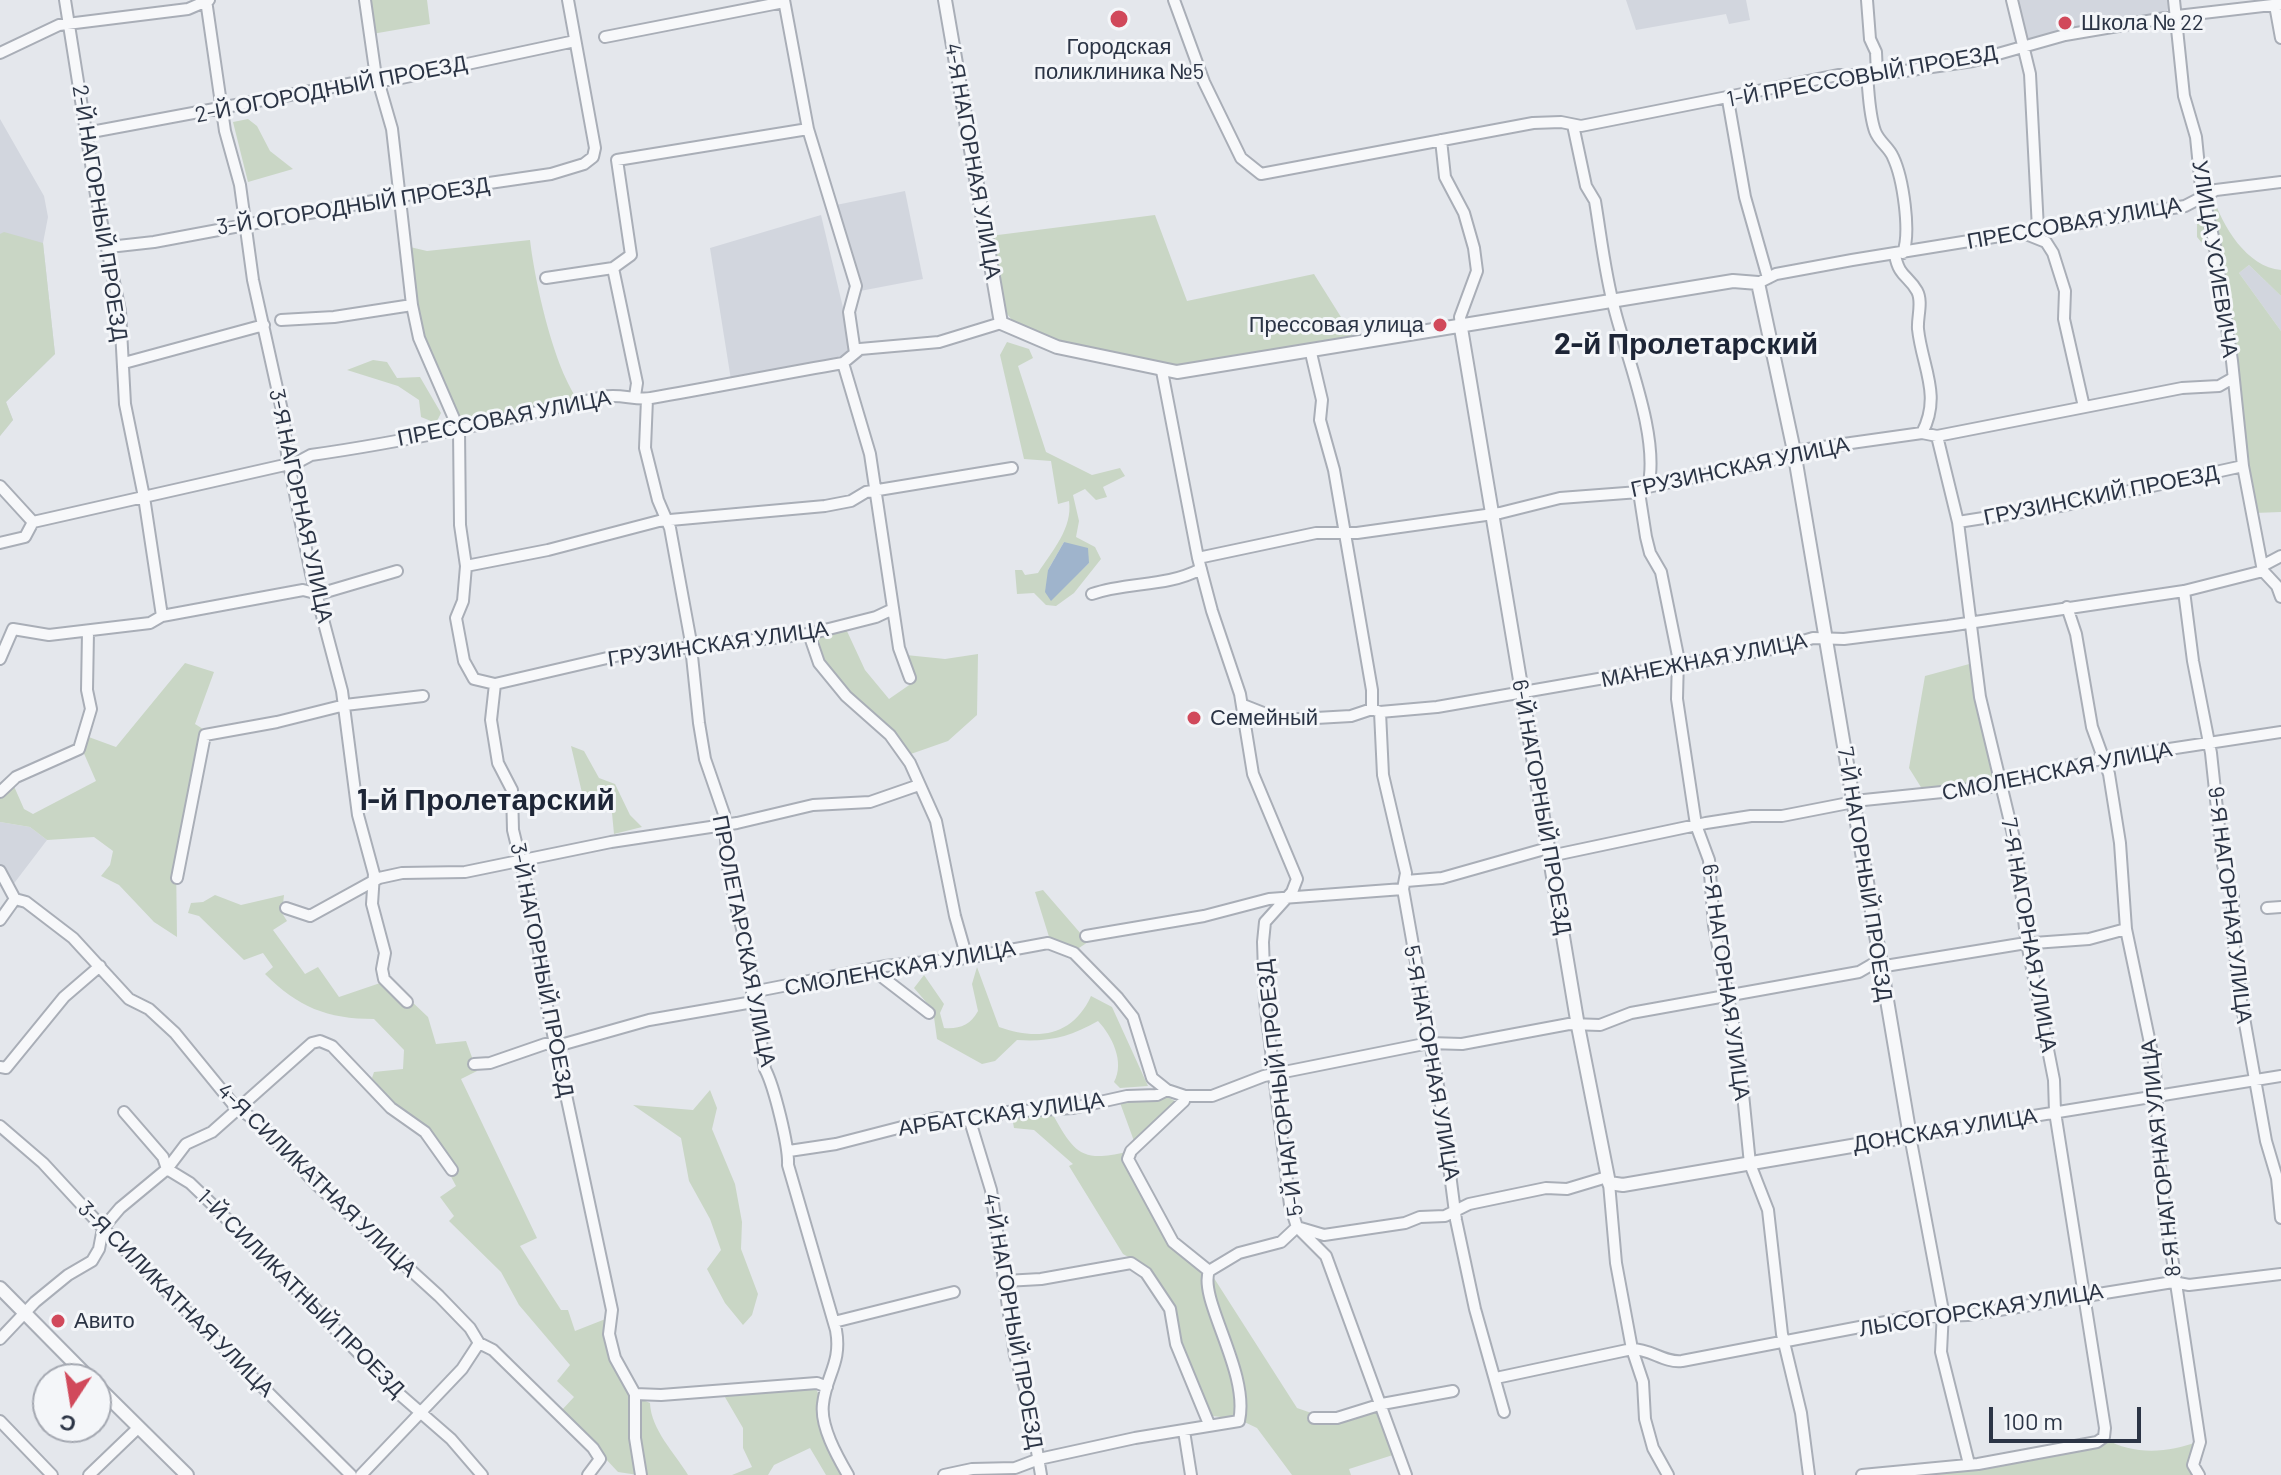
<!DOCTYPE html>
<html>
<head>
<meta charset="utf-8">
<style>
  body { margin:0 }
  #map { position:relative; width:2281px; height:1475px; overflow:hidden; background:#e4e7ec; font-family:Barlow,sans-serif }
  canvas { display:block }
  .north { position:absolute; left:32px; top:1363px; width:80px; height:80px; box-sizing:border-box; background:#f4f6f9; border:2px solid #a4a8b1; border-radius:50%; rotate:192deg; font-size:22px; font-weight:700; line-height:32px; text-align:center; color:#2b3445 }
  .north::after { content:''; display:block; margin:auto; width:28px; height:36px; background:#d1495b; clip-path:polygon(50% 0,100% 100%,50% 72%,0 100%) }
  .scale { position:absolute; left:1989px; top:1407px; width:152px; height:36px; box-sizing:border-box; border:4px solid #2b3445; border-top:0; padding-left:10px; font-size:24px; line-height:28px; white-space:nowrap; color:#2b3445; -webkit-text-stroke:6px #f4f6f9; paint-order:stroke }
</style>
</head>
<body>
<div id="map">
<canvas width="2281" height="1475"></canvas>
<div class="north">С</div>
<div class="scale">100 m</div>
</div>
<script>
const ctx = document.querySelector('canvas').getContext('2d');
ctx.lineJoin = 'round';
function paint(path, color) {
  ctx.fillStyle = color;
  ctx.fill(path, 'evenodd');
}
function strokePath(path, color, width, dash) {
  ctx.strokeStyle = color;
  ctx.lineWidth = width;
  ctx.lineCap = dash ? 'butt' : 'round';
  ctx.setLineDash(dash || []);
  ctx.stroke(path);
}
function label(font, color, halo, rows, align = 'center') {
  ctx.font = font + ' Barlow,sans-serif';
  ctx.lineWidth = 6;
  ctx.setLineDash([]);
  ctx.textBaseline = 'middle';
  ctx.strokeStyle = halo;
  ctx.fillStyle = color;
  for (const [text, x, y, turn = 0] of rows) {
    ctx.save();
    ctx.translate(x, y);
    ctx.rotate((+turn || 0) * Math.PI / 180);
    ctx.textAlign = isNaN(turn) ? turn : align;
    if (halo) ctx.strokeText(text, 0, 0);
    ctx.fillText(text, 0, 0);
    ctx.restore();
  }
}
paint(new Path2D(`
  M1626,0h120l4,20 -21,4 -3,-10 -90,16z
  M2015,0h154l1,5 -4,8 -136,26 -6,-2z
  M0,119l44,77 4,21 -5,26 12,111 -49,48 7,18 -13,16z
  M905,191l18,88 -63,12 -24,-86z
  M821,215l29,122 -1,15 -8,5 -110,23 -21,-132z
  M2249,265l32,31v35l-42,-58z
  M0,822l30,5 17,13 -35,46 -12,-19z`), '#d2d6de');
paint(new Path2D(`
  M368,0h59l3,24 -58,10z
  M248,119l9,7 13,25 23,18 -45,13 -15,-60z
  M2213,196c9,30 34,71 68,74v26l-32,-31 -10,8 42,58v181l-27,1 -16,-135 -27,-124 -14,-17v-20l9,-20z
  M1155,215l32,86 127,-27 42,67 -177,26 -122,-24 -40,-17 -15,-18 -12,-72z
  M4,232l39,11 12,111 -49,48 7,18 -13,16v-202z
  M530,240c5,42 24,129 49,161l-90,15 -25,10 -6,-4 -35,-85 -13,-90 17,4z
  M1007,342l22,7 4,9 -15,8 28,86 46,23 28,-7 5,8 -22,11 4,10 -11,3 -11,-11 -12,6 6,26 -3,16 19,10 6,12 -27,34 -18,13 -10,-1 -12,-12 -17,1 -2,-24h7l3,5 13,-2c14,-22 35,-45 31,-72l-11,3 -7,-43 -27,-2 -24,-104zM1064,542l25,21 -31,29 -10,-22z
  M373,360l14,2 10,16 23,-1 21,36 -5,10 -15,-6 -2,-17 -21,-14 -51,-16z
  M846,629l19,41 24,29 26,-18 -9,-26 39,4 33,-5 -1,61 -29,26 -40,14 -73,-76 -13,-17 -6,-21 3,-5z
  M185,663l29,9 -19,52 8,5 -27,132 1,76 -23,-15 -35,-37 -18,-9 9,-11 3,-14 -19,-14 -47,3 -17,-13 -30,-5v-25l13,-13 11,25 9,5 63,-33 -14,-32 4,-13 30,11z
  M1973,663l20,119 -69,10 -15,-24 16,-92z
  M571,746l13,5 15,27 16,6 15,31 12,12 -28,7 -2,-21 -21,-5 -8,-11z
  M1043,890l45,52 -12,8 -26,-10 -15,-48z
  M215,895l26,10 43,-10 -2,18 5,8 -14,9 32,44 13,-7 21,30 50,-17 39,37 8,27 30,-3 11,30 -16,8 76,159 -17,8 41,64h7l7,21 33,-13 23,76 7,81 -20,-3 -57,-61 13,-14 -17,-16 13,-16 -51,-60 -18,-33 -52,-51 5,-5 -14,-19 16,-11 -15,-28 -69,-80 2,-6 29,-3 1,-19 -30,-31c-47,0 -76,-12 -109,-45l8,-7 -10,-14 -19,7 -45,-44 -11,-3 3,-10 12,-1z
  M977,967l22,60c39,14 74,9 92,-31l21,11 36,79 -28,2 -6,-6c11,-20 -2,-46 -16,-61 -28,16 -49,21 -81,19l-22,21 -13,3 -45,-25 -4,-29 -19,-22 10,-13 20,29 -4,9 4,15c15,1 26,-2 34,-17l-6,-27z
  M710,1090l7,18 -5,21 23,55 7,38 -1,27 17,45 -6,21 -9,10 -18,-22 -18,-34 14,-19 -11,-31 -21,-38 -8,-43 -48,-33 60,5z
  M1165,1096l12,6 -22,24 -21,15 -15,-41z
  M1053,1115c21,37 28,48 73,37l34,75 52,48 85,133 23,8 56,-14 20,52 -47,15 2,6h-59l-35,-47 -19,-9 -26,-3c-15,-23 -40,-83 -36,-109l-35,-43 -18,-10 -54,-88 4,-2 -39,-34 -20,-2 -2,-11z
  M812,1386c12,8 4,17 6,29 3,20 16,41 25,60h-17l-16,-27 -36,17 -6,10h-36l20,-8 -9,-19v-20l-21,-36z
  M641,1399l9,4c1,27 25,50 38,72h-44l-5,-37z
  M2106,1439c25,16 64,14 90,3l6,33h-324z`), '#c9d6c5');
paint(new Path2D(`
  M1064,542l24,6 1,15 -38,38 -6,-9 3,-22z`), '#9fb4cc');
const minor = new Path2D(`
  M65,0l31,195 24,116 5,93 19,93 18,119
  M206,0l19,131 15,54 13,95 30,135 4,39 24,120 31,117 16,124 16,59 -2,30 13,49 -3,16 2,10 23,23
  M365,0l10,70 17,59 20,176 7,33 40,92 1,95 6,41 -3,35 -7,17 8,43 10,18 21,5 -4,36 7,43 14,27 1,40 21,86 13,90 65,304 -3,24 6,24 20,36v44l6,37
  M784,0l24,129 48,157 -7,26 6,41
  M1174,0l30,82 37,76 20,16 272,-51 28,-1 20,4 257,-51h39l96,-14 92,-26 112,-19 104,-12
  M1867,0l3,39 6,13 1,23
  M2012,0l18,74 8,155
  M2174,0l10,96 12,41 5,50 13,54 18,120 11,105 20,105 14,15 4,11
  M2275,5l6,33
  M605,37l179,-35
  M0,53l59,-28 129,-16 21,-9
  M1867,76c2,18 2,38 8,55 4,11 14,16 18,26 10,21 18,75 10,96
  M1728,100l17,97 23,81
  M1573,125l13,61 9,15c6,36 10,74 20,110 12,47 45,128 33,176
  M86,133l284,-53h22l183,-39
  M1441,140l4,37 19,36 10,35 3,23 -17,46 1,11
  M2026,234l20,8 7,11 12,38 -1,28 20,88
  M109,247l45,-5 246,-46 151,-22 33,-10 9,-7 2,-9 -27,-148
  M1895,255c4,22 13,20 22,36 6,11 0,26 1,38 4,38 24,66 4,104
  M546,278l67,-10
  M1758,283l18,-9 76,-14 333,-54 31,-16 65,-8
  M281,320l53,-3 78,-12
  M1311,353l11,47 -2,20 14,50 38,220v19
  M124,363l140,-38
  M843,363l27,91 29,194 11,30
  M1162,371l36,187 14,53 28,83 13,80 44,105 -5,13 -27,30 -2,20 2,60 25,203 7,22 29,29 80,219
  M635,396l2,-13 -24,-115 18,-13 -14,-95 191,-31
  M647,399l-2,49 13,52 12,28 20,109 9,86 6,36 19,55 5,64 19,74 17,117c9,17 24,77 23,96l48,165c6,33 -10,45 -13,74 -3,22 14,52 25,71
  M0,486l33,36
  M1639,492l7,45 4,16 11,19 17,84 -1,43 19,126 13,35 5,66 25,128 11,110 18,46 14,124 19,79 8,62
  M1958,522l108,-17 177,-39
  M0,543l25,-6 8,-15 9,-2 256,-58 13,-7c99,-14 196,-36 292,-58 16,-4 33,4 48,1 64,-11 128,-24 192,-35l17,-14 79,-7 62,-19
  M1198,558l118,-25h41l143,-20 60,-15 79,-6 9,-5 129,-28 17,-8 128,-18 15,3 245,-48 37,-2 14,-8
  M2264,565l17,-9
  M466,566l82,-16 111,-29 166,-15 26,-5 15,-9 146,-24
  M2184,591l9,70 18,92 12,112 10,32 1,49 7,55 25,140 11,37 4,40
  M1092,594c38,-13 72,-6 109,-25
  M2067,607l9,27 16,93 17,47 11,69 6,86 29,138 6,117 39,258 -7,23 6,10
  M809,634l10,29 27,33 44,39 20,28 26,58 19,95 12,42
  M0,659l13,-30 36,6 101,-12 12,-7 141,-26 16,4 78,-23
  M495,684l125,-29 189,-21 67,-17 17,-8
  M1243,705l38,15 70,-4 21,-7 8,3 57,-5 346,-60 30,-9 31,1 104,-13 236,-35 79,-20
  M1380,712l3,63 23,98 -3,16 37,208 16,123 19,89 29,103
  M0,792l16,-15 63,-28 12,-40 -4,-19 1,-58
  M1550,856l156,-33 45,-7h31l82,-16 127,-13 106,-27 184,-28
  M0,871l15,28 11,3 47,36 56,61 20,10 26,24 58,71 28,21 55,59 123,112 31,32 9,15 14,7 100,98 7,11 -12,16
  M177,878l28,-143 72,-13 68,-17 78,-9
  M1406,881l36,-3 106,-30
  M286,908l24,8 69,-38 23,-5 63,-1 146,-30 126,-19 76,-18 57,-3 49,-17
  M2267,908l14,-1
  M0,920l15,-21
  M1086,936l118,-20 65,-17 134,-10
  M1879,967l141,-23 69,-5 37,-10
  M877,968v5l52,40
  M752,992l133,-26 82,-8 81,-15 26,10 44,45 15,19 19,61 15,12 18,6h27l52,-20 165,-33 33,1 107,-20 31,1 31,-12 228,-41 19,-11
  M474,1064l16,-1 55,-19h19l85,-24 104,-18
  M0,1067l6,1 58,-71 36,-31
  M1185,1096l-1,5 -53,50 -3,8 45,83 36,29
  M124,1112l39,45 4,12 23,14 26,25 181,184 54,47 31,36
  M970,1121l21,69 24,165 13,43 13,77
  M0,1126l43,37 60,65 248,247
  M789,1151l47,-7 101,-26 33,3 37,-9 66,-4 54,-12 30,-1 10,-5
  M1609,1183l7,80 16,86 11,33 2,37 8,29 15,27
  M1209,1271l30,-18 42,-11 16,-15 27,8 81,-12 15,-6 25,-1 24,-12 77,-16 21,1 40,-12
  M1005,1281l36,-2 90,-16 15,10 24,36 6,35 33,80
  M834,1322l120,-30
  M0,1339l35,-37 33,-27 24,-14 7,-12 4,-21 17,-20 47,-39 19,-25 26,-12 100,-89 8,-2 12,5 59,62 34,24 27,38
  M1496,1378l136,-29c19,0 32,14 50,12l230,-44 56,-2 205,-33 16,3 92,-11
  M635,1394l26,1 156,-12 10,4
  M1314,1418h23l45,-14 71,-13
  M0,1421l52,54
  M1184,1431l7,44
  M1969,1464l-28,-112 2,-41 -33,-175 371,-60
  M89,1475l50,-48
  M361,1475l101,-106 17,-26
  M944,1475l28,-6 43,-1 24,-9 96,-21 104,-17c11,-49 -41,-122 -30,-150
  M1862,1475l116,-11 119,-22 7,-5 1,-9 -50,-316 -1,-32 -28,-142 -9,-87 -37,-154 -22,-175 -21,-86`);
const tertiary = new Path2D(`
  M945,0l56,323 56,24 120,25 556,-91 25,2 36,168 116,685 -287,49 -14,-2 -31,-157 -117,-698
  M0,1288l90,91
  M96,1385l91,90`);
strokePath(minor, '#a9aeb7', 14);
strokePath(tertiary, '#a9aeb7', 16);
strokePath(minor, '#f7f8fa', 10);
strokePath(tertiary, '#f7f8fa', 12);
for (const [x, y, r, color] of [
  [1119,19,10,"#d1495b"],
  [2065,23,8,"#d1495b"],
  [1440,325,8,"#d1495b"],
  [1194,718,8,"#d1495b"],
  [58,1321,8,"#d1495b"]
]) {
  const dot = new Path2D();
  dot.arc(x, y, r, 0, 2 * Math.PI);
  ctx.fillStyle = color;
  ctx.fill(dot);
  strokePath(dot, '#f4f6f9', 3);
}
label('22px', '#2b3445', '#f4f6f9', [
  ["Школа № 22",2081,23],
  ["Городская",1119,47,"center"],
  ["поликлиника №5",1119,72,"center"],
  ["Прессовая улица",1424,325,"right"],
  ["Семейный",1210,718],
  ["Авито",74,1321]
], 'left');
label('22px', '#2b3445', '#f4f6f9', [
  ["1-Й ПРЕССОВЫЙ ПРОЕЗД",1862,76,-10],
  ["2-Й ОГОРОДНЫЙ ПРОЕЗД",331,89,-11],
  ["4-Я НАГОРНАЯ УЛИЦА",973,161,80],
  ["3-Й ОГОРОДНЫЙ ПРОЕЗД",353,206,-9],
  ["2-Й НАГОРНЫЙ ПРОЕЗД",100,213,81],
  ["ПРЕССОВАЯ УЛИЦА",2074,223,-10],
  ["УЛИЦА УСИЕВИЧА",2215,259,81],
  ["ПРЕССОВАЯ УЛИЦА",504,418,-11],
  ["ГРУЗИНСКАЯ УЛИЦА",1740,467,-12],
  ["ГРУЗИНСКИЙ ПРОЕЗД",2101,495,-11],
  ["3-Я НАГОРНАЯ УЛИЦА",301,506,78],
  ["ГРУЗИНСКАЯ УЛИЦА",718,644,-8],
  ["МАНЕЖНАЯ УЛИЦА",1704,660,-11],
  ["СМОЛЕНСКАЯ УЛИЦА",2057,771,-11],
  ["6-Й НАГОРНЫЙ ПРОЕЗД",1542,807,80],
  ["7-Й НАГОРНЫЙ ПРОЕЗД",1865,874,81],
  ["9-Я НАГОРНАЯ УЛИЦА",2230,905,83],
  ["7-Я НАГОРНАЯ УЛИЦА",2029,935,80],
  ["ПРОЛЕТАРСКАЯ УЛИЦА",744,941,79],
  ["СМОЛЕНСКАЯ УЛИЦА",900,968,-10],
  ["3-Й НАГОРНЫЙ ПРОЕЗД",542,970,79],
  ["6-Я НАГОРНАЯ УЛИЦА",1726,982,82],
  ["5-Я НАГОРНАЯ УЛИЦА",1432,1063,80],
  ["5-Й НАГОРНЫЙ ПРОЕЗД",1280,1088,-97],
  ["АРБАТСКАЯ УЛИЦА",1001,1114,-8],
  ["ДОНСКАЯ УЛИЦА",1945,1130,-9],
  ["8-Я НАГОРНАЯ УЛИЦА",2161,1158,-96],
  ["4-Я СИЛИКАТНАЯ УЛИЦА",317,1180,44],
  ["1-Й СИЛИКАТНЫЙ ПРОЕЗД",301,1293,45],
  ["3-Я СИЛИКАТНАЯ УЛИЦА",176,1299,45],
  ["ЛЫСОГОРСКАЯ УЛИЦА",1981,1310,-9],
  ["4-Й НАГОРНЫЙ ПРОЕЗД",1013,1321,80]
]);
label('bold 30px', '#1d2536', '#f4f6f9', [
  ["2-й Пролетарский",1686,344],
  ["1-й Пролетарский",486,800]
]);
</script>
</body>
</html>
